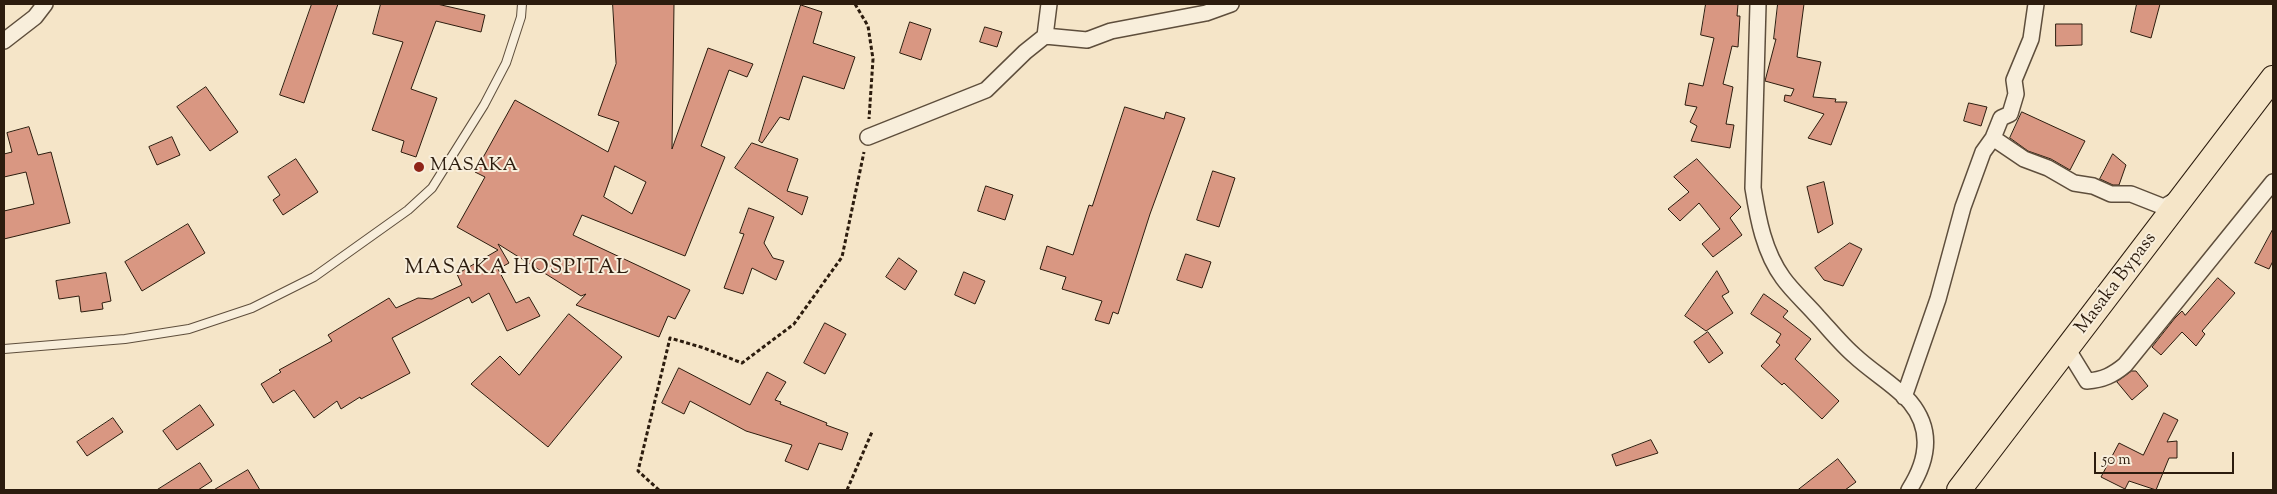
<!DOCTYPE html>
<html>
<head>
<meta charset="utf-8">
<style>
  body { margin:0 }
  #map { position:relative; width:2277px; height:494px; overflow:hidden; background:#f5e5c8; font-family:"Sorts Mill Goudy",serif }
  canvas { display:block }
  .frame { position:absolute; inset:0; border:5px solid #2c1c0e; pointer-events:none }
  .scale { position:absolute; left:2094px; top:452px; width:140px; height:22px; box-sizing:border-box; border:2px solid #2c1c0e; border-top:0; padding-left:6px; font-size:15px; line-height:18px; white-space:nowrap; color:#2c1c0e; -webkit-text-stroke:4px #f8eedb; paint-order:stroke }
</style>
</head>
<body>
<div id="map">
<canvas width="2277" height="494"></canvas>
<div class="frame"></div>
<div class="scale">50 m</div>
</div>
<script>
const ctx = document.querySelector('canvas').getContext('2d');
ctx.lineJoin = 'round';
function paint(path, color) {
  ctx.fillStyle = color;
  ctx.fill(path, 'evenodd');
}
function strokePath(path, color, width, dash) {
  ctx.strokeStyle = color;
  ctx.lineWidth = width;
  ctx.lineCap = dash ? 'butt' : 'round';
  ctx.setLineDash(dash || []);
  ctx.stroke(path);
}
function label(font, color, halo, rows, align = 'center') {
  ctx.font = font + ' "Sorts Mill Goudy",serif';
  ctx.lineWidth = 4;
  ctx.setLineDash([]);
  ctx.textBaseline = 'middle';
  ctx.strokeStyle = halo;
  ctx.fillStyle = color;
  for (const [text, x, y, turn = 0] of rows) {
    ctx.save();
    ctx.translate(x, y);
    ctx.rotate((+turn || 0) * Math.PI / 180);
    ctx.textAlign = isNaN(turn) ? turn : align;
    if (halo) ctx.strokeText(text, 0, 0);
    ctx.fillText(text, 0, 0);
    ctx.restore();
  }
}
const building = new Path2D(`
  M312,4h26l-34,99 -24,-8z
  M381,4h56l48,11 -4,17 -45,-11 -25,68 26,9 -21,59 -15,-5 3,-11 -32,-11 31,-88 -30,-8z
  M613,4h61l-2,145 36,-101 45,16 -6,13 -18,-7 -28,76 24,11 -40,99 -103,-41 -9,20 117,55 -15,29 -7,-3 -9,21 -83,-32 10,-11 -5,2 -83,-52 11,19 -11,6 18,34 13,-6 11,19 -33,15 -18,-38 -17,10 -3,-6 -77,41 18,35 -49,26 -1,-2 -19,12 -4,-8 -23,17 -20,-28 -21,13 -12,-19 20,-12 -2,-2 53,-29 -4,-6 61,-37 7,10 22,-10 14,1 30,-14 -5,-11 41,-24 -41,-23 28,-50 -10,-5 40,-72 93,52 11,-30 -21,-7 18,-51zM615,166l31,16 -14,32 -28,-17z
  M1706,4h32l-1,12h3l-2,31 -6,-1 -9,38 10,3 -7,37 8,1 -4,23 -39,-7 6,-15 -7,-4 7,-15 -12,-2 4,-22 14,3 11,-48 -13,-3z
  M1778,4h26l-7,53 24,5 -8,35 23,2 -1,3h12l-16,43 -23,-7 16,-24 -40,-13 1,-6 6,1 3,-7 -29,-8 11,-42h-2z
  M2137,4h23l-9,34 -20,-6z
  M801,5l21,7 -9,31 42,14 -11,32 -41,-13 -14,44 -9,-3 -18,26 -3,-2z
  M910,22l21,7 -10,31 -21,-7z
  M2056,24h26v21l-26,1z
  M985,27l17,5 -5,15 -17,-5z
  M206,87l32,45 -28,19 -33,-44z
  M1969,103l18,4 -6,19 -17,-5z
  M1125,107l39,12 2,-7 19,6 -35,96 -32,100 -5,-2 -4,12 -14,-4 7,-19 -40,-12 4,-12 -26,-8 7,-23 26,9 16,-50 3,1z
  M2022,112l63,29 -15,29 -19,-11 -23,-8 -18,-13z
  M29,127l9,28 13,-3 19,71 -66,16v-28l30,-7 -8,-32 -22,5v-23l8,-2 -5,-19z
  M172,137l8,18 -23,10 -8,-18z
  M752,143l46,16 -11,32 21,6 -6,18 -67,-47z
  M2113,154l13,11 -7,20h-6l-13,-6z
  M296,159l22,33 -35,23 -10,-15 7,-5 -12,-18z
  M1697,159l44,48 -11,11 12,17 -29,22 -11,-13 18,-15 -21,-26 -19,18 -12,-12 21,-17 -15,-15z
  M1213,171l22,7 -16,49 -22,-7z
  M1824,182l9,42 -15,9 -11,-46z
  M986,186l27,9 -8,25 -27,-9z
  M749,208l25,9 -10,26 9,15 11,3 -8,19 -24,-12 -9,26 -19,-6 20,-54 -4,-1z
  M188,224l17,29 -63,38 -17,-29z
  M2273,229v32l-4,8 -14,-6z
  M1850,243l12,6 -19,37 -19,-6 -9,-12z
  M1186,254l25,8 -9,26 -25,-8z
  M899,258l18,13 -12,19 -19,-13z
  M1717,271l12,21 -7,4 11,17 -27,18 -21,-15z
  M964,272l21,9 -10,23 -20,-9z
  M106,273l5,28 -9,2 1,6 -22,3 -2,-16 -20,3 -3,-18z
  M2218,278l17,15 -33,38 3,3 -9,12 -14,-14 -21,23 -9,-8 23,-29 7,-7 3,4z
  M1764,294l24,17 -5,6 28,22 -16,20 44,42 -17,18 -38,-36 -2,2 -21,-19 19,-21 -4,-3 5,-8 -30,-20z
  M569,314l53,43 -74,90 -77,-63 29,-28 19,19z
  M825,323l21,11 -21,40 -21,-11z
  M1708,332l15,21 -14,10 -15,-21z
  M679,368l71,37 17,-33 19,10 -11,18 6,2 -1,2 47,19 -1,2 22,8 -6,17 -23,-7 -11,27 -23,-9 7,-16 -46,-14 -56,-30 -6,13 -22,-11z
  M2132,371h4l12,15 -16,14 -15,-18z
  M200,405l14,20 -37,25 -14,-19z
  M2164,413l14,7 -11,22 10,-1v17h-8l-13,32 -27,-9 -4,8 -24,-12 18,-34 24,12z
  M113,418l10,14 -36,24 -10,-14z
  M1651,440l7,13 -42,13 -4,-11z
  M1838,459l18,23 -11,8h-47z
  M200,463l12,18 -14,9h-41z
  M248,470l12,20h-46z`);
paint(building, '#d99782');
strokePath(building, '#2c1c0e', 1);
const service = new Path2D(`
  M4,349l121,-10 64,-10 63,-21 62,-31 94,-67 24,-22 52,-83 22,-42 15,-46 1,-13`);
const minor = new Path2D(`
  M1758,4l-5,184c5,31 11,64 30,90 10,14 24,26 35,39 12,13 24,28 37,39 17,16 40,29 55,46 24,29 17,60 -1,88
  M1045,36l4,-32
  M4,41l31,-24 10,-13
  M868,137l118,-47 39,-38 20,-16 42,4 24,-9 95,-18 25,-9
  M1993,138l31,21 24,9 26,15 19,3 18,8h20l33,13 15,-9
  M2068,350l19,31c16,-1 26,-6 38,-16l148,-183
  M1904,397l34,-98 25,-92 20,-55 10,-14 8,-20 9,-4 6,-20 -2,-14 17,-41 5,-35`);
const trunk = new Path2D(`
  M1959,490l314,-412`);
strokePath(service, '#5e4e3c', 10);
strokePath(minor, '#5e4e3c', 18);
strokePath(trunk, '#2c1c0e', 26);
strokePath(new Path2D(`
  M855,4l13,22 5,33 -4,60
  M659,490l-21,-19 32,-133 34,10 38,15 52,-39 48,-67 22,-105
  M847,490l25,-58`), '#2c1c0e', 3, [4, 2.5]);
strokePath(service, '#f8eedb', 8);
strokePath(minor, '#f8eedb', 15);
strokePath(trunk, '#f5e5c8', 24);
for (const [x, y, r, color] of [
  [419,167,6,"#8f2418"]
]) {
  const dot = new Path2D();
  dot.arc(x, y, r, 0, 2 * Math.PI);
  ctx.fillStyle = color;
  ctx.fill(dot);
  strokePath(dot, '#f8eedb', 2);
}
label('19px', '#2c1c0e', '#f8eedb', [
  ["MASAKA",430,167]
], 'left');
label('19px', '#2c1c0e', '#f8eedb', [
  ["Masaka Bypass",2117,284,-53]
]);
ctx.letterSpacing = '1px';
label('21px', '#2c1c0e', '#f8eedb', [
  ["MASAKA HOSPITAL",517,269]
]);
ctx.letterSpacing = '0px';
</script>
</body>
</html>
